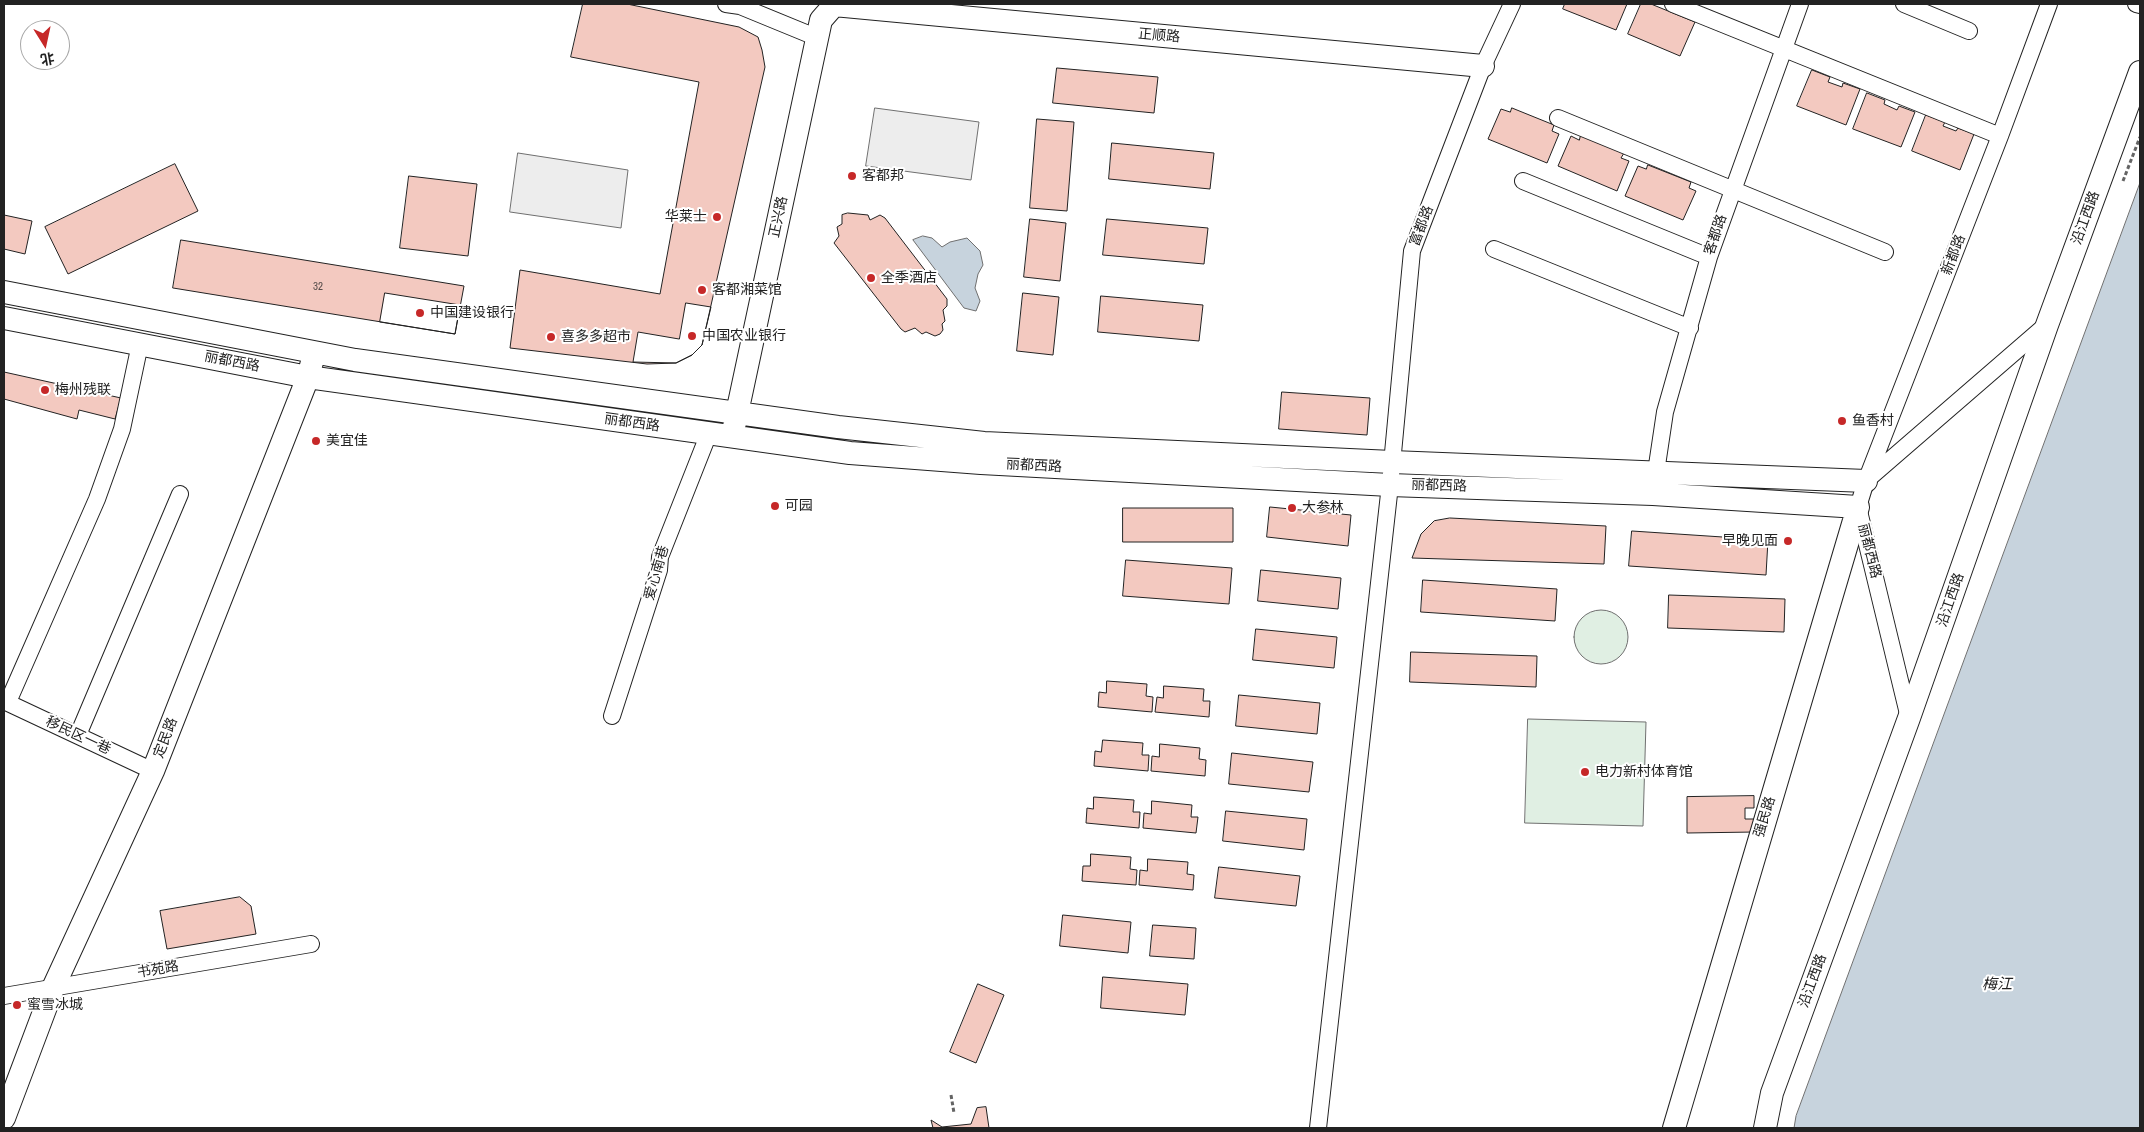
<!DOCTYPE html>
<html>
<head>
<meta charset="utf-8">
<style>
  body { margin:0 }
  #map { position:relative; width:2144px; height:1132px; overflow:hidden; background:#fff; font-family:"Archivo Narrow","Noto Sans SC",sans-serif }
  canvas { display:block }
  .frame { position:absolute; inset:0; border:5px solid #222; pointer-events:none }
  .north { position:absolute; left:20px; top:20px; width:50px; height:50px; box-sizing:border-box; background:#fff; border:1px solid #a7a7a7; border-radius:50%; rotate:170deg; font-size:14px; font-weight:700; line-height:20px; text-align:center; color:#222 }
  .north::after { content:''; display:block; margin:auto; width:18px; height:22px; background:#c62828; clip-path:polygon(50% 0,100% 100%,50% 72%,0 100%) }
</style>
</head>
<body>
<div id="map">
<canvas width="2144" height="1132"></canvas>
<div class="frame"></div>
<div class="north">北</div>
</div>
<script>
const ctx = document.querySelector('canvas').getContext('2d');
ctx.lineJoin = 'round';
function paint(path, color) {
  ctx.fillStyle = color;
  ctx.fill(path, 'evenodd');
}
function strokePath(path, color, width, dash) {
  ctx.strokeStyle = color;
  ctx.lineWidth = width;
  ctx.lineCap = dash ? 'butt' : 'round';
  ctx.setLineDash(dash || []);
  ctx.stroke(path);
}
function label(font, color, halo, rows, align = 'center') {
  ctx.font = font + ' "Archivo Narrow","Noto Sans SC",sans-serif';
  ctx.lineWidth = 4;
  ctx.setLineDash([]);
  ctx.textBaseline = 'middle';
  ctx.strokeStyle = halo;
  ctx.fillStyle = color;
  for (const [text, x, y, turn = 0] of rows) {
    ctx.save();
    ctx.translate(x, y);
    ctx.rotate((+turn || 0) * Math.PI / 180);
    ctx.textAlign = isNaN(turn) ? turn : align;
    if (halo) ctx.strokeText(text, 0, 0);
    ctx.fillText(text, 0, 0);
    ctx.restore();
  }
}
const green = new Path2D(`
  M1574 637a27 27 0 1 1 54 0a27 27 0 1 1-54 0Z
  M1528,719l118,3 -3,104 -118,-3z`);
paint(green, '#e0efe3');
strokePath(green, '#6f6f6f', 1);
const parking = new Path2D(`
  M875,108l104,14 -8,58 -105,-14z
  M518,153l110,17 -7,58 -111,-16z`);
paint(parking, '#ededed');
strokePath(parking, '#6f6f6f', 1);
const water = new Path2D(`
  M2140,183v945h-346l2,-12z
  M923,236l9,2 10,9 8,-5 17,-4 13,13 3,14 -5,9 -3,14 5,13 -4,10 -12,-3 -51,-68z`);
paint(water, '#c7d3dd');
strokePath(water, '#6f6f6f', 1);
const building = new Path2D(`
  M583,4h44l112,23 19,10 4,13 3,17 -63,278 -10,10 -16,8 -29,1 -137,-16 10,-78 140,24 39,-212 -128,-25z
  M1565,4h62l-11,26 -53,-21z
  M1641,4h10l44,18 -15,34 -52,-22z
  M1057,68l101,9 -4,36 -101,-10z
  M1812,70l18,7 -2,5 14,5 1,-4 17,6 -14,36 -49,-19z
  M1867,93l18,7 -1,4 13,6 2,-4 16,6 -14,35 -48,-18z
  M1512,108l42,17 -2,6 7,3 -12,29 -59,-24 13,-30 9,3z
  M1926,115l19,7 -2,4 13,5 2,-3 16,6 -14,36 -48,-19z
  M1037,119l37,3 -7,89 -37,-3z
  M1581,135l43,18 -3,5 8,3 -12,30 -59,-25 13,-30 8,4z
  M1112,143l102,10 -4,36 -101,-10z
  M175,164l23,47 -130,63 -23,-47z
  M1648,165l43,17 -2,6 7,3 -13,29 -58,-24 13,-30 8,3z
  M409,176l68,8 -9,72 -68,-8z
  M848,213l20,2 2,5 10,-5 5,3 62,81v7l-4,4 2,11 -3,3 1,6 -3,4 -5,2 -9,-4 -4,2 -7,-6 -10,4 -4,-3 -67,-86 5,-7 -2,-9 5,-3v-9z
  M4,215l28,6 -7,33 -21,-5z
  M1030,219l36,4 -6,58 -36,-4z
  M1107,219l101,9 -4,36 -101,-9z
  M181,240l283,46 -9,48 -282,-46z
  M385,293l75,12 -5,29 -75,-12z
  M1023,293l36,4 -6,58 -36,-4z
  M1101,296l102,9 -4,36 -101,-9z
  M686,303l25,4 -9,38 -10,10 -16,8 -43,-1 5,-30 41,7z
  M4,372l117,26 -6,21 -36,-9 -2,9 -73,-20z
  M1282,392l88,6 -3,37 -88,-6z
  M1270,507l81,8 -3,31 -81,-9z
  M1123,508h110v34h-110z
  M1450,518l156,8 -2,38 -192,-6 9,-24 13,-13z
  M1632,531l136,9 -2,35 -137,-9z
  M1126,560l106,8 -3,36 -106,-8z
  M1261,570l80,8 -3,31 -80,-8z
  M1423,580l134,9 -2,32 -134,-9z
  M1669,595l116,4 -1,33 -116,-4z
  M1256,629l81,8 -3,31 -81,-8z
  M1411,652l126,4 -1,31 -126,-5z
  M1107,681l40,3 -1,12 7,1 -1,15 -54,-5 1,-15 7,1z
  M1164,686l40,3 -1,12h7l-1,16 -54,-5 2,-15 6,1z
  M1239,695l81,8 -3,31 -81,-8z
  M1103,740l40,3 -1,12h7l-1,16 -54,-5 1,-15 6,1z
  M1160,744l40,4 -1,11 7,1 -1,16 -54,-5 1,-15 7,1z
  M1232,753l81,9 -4,30 -80,-8z
  M1754,796v12h-9v11h10v13l-68,1v-36z
  M1094,797l40,3 -1,12h7l-1,16 -53,-5 1,-15 6,1z
  M1152,801l40,4 -1,12h7l-2,16 -53,-5 1,-15 7,1z
  M1226,811l81,8 -3,31 -81,-9z
  M1091,854l40,3 -1,12 7,1 -1,15 -54,-4 1,-15h7z
  M1148,859l40,3 -1,12 7,1 -1,15 -54,-5 1,-15 7,1z
  M1219,867l81,9 -4,30 -81,-8z
  M240,897l11,9 5,28 -89,15 -7,-38z
  M1063,915l68,7 -3,31 -68,-7z
  M1153,925l43,3 -2,31 -44,-3z
  M1103,977l85,7 -3,31 -84,-7z
  M978,984l26,11 -28,68 -26,-11z
  M986,1107l3,21h-56l-2,-8 11,7 29,-3 6,-16z`);
paint(building, '#f3c9c0');
strokePath(building, '#222', 1);
const street = new Path2D(`
  M726,4l14,2 78,32
  M1673,4l327,132
  M1904,4l65,27
  M2136,4l4,1
  M1558,118l327,134
  M1523,181l186,76
  M1494,249l196,79
  M1656,472l9,-60 44,-155 91,-253
  M1868,479l178,-154
  M4,701l149,70
  M8,702l89,-203 25,-70 18,-85
  M612,716l47,-146 1,-13 49,-124
  M1909,718l-51,-211 8,-26 134,-345 49,-132
  M78,735l102,-241
  M4,996l307,-52
  M1318,1128l72,-643 22,-234 71,-185 29,-62`);
const secondary = new Path2D(`
  M834,5l649,61
  M4,292l351,68 483,67 146,16 408,19 474,19
  M4,318l304,59 542,76 131,10 409,22 263,9 205,13 -184,621
  M734,427l87,-407 14,-16
  M4,1118l49,-130 100,-217 155,-394 4,-15
  M1765,1128l7,-35 137,-375 138,-393 93,-253`);
strokePath(street, '#222', 18);
strokePath(secondary, '#222', 24);
strokePath(new Path2D(`
  M2123,181l17,-44
  M951,1095l3,18`), '#646464', 3, [4, 2.5]);
strokePath(street, '#fff', 16);
strokePath(secondary, '#fff', 22);
for (const [x, y, r, color] of [
  [852,176,5,"#c62828"],
  [717,217,5,"#c62828"],
  [871,278,5,"#c62828"],
  [702,290,5,"#c62828"],
  [420,313,5,"#c62828"],
  [692,336,5,"#c62828"],
  [551,337,5,"#c62828"],
  [45,390,5,"#c62828"],
  [1842,421,5,"#c62828"],
  [316,441,5,"#c62828"],
  [775,506,5,"#c62828"],
  [1292,508,5,"#c62828"],
  [1788,541,5,"#c62828"],
  [1585,772,5,"#c62828"],
  [17,1005,5,"#c62828"]
]) {
  const dot = new Path2D();
  dot.arc(x, y, r, 0, 2 * Math.PI);
  ctx.fillStyle = color;
  ctx.fill(dot);
  strokePath(dot, '#fff', 2);
}
label('11px', '#564c4a', null, [
  ["32",318,287]
]);
label('14px', '#222', '#fff', [
  ["正顺路",1159,36,5],
  ["正兴路",779,217,-78],
  ["沿江西路",2086,218,-70],
  ["富都路",1422,226,-69],
  ["客都路",1716,235,-71],
  ["新都路",1954,255,-69],
  ["丽都西路",232,362,11],
  ["丽都西路",632,423,8],
  ["丽都西路",1034,466,3],
  ["丽都西路",1439,486,2],
  ["丽都西路",1869,551,76],
  ["爱心南巷",657,573,-74],
  ["沿江西路",1951,600,-71],
  ["移民区一巷",78,736,25],
  ["定民路",166,738,-69],
  ["强民路",1765,817,-73],
  ["书苑路",158,970,-10],
  ["沿江西路",1813,981,-70]
]);
label('14px', '#222', '#fff', [
  ["客都邦",862,176],
  ["华莱士",707,217,"right"],
  ["全季酒店",881,278],
  ["客都湘菜馆",712,290],
  ["中国建设银行",430,313],
  ["中国农业银行",702,336],
  ["喜多多超市",561,337],
  ["梅州残联",55,390],
  ["鱼香村",1852,421],
  ["美宜佳",326,441],
  ["可园",785,506],
  ["大参林",1302,508],
  ["早晚见面",1778,541,"right"],
  ["电力新村体育馆",1595,772],
  ["蜜雪冰城",27,1005]
], 'left');
label('italic 15px', '#222', '#fff', [
  ["梅江",1997,985]
]);
</script>
</body>
</html>
